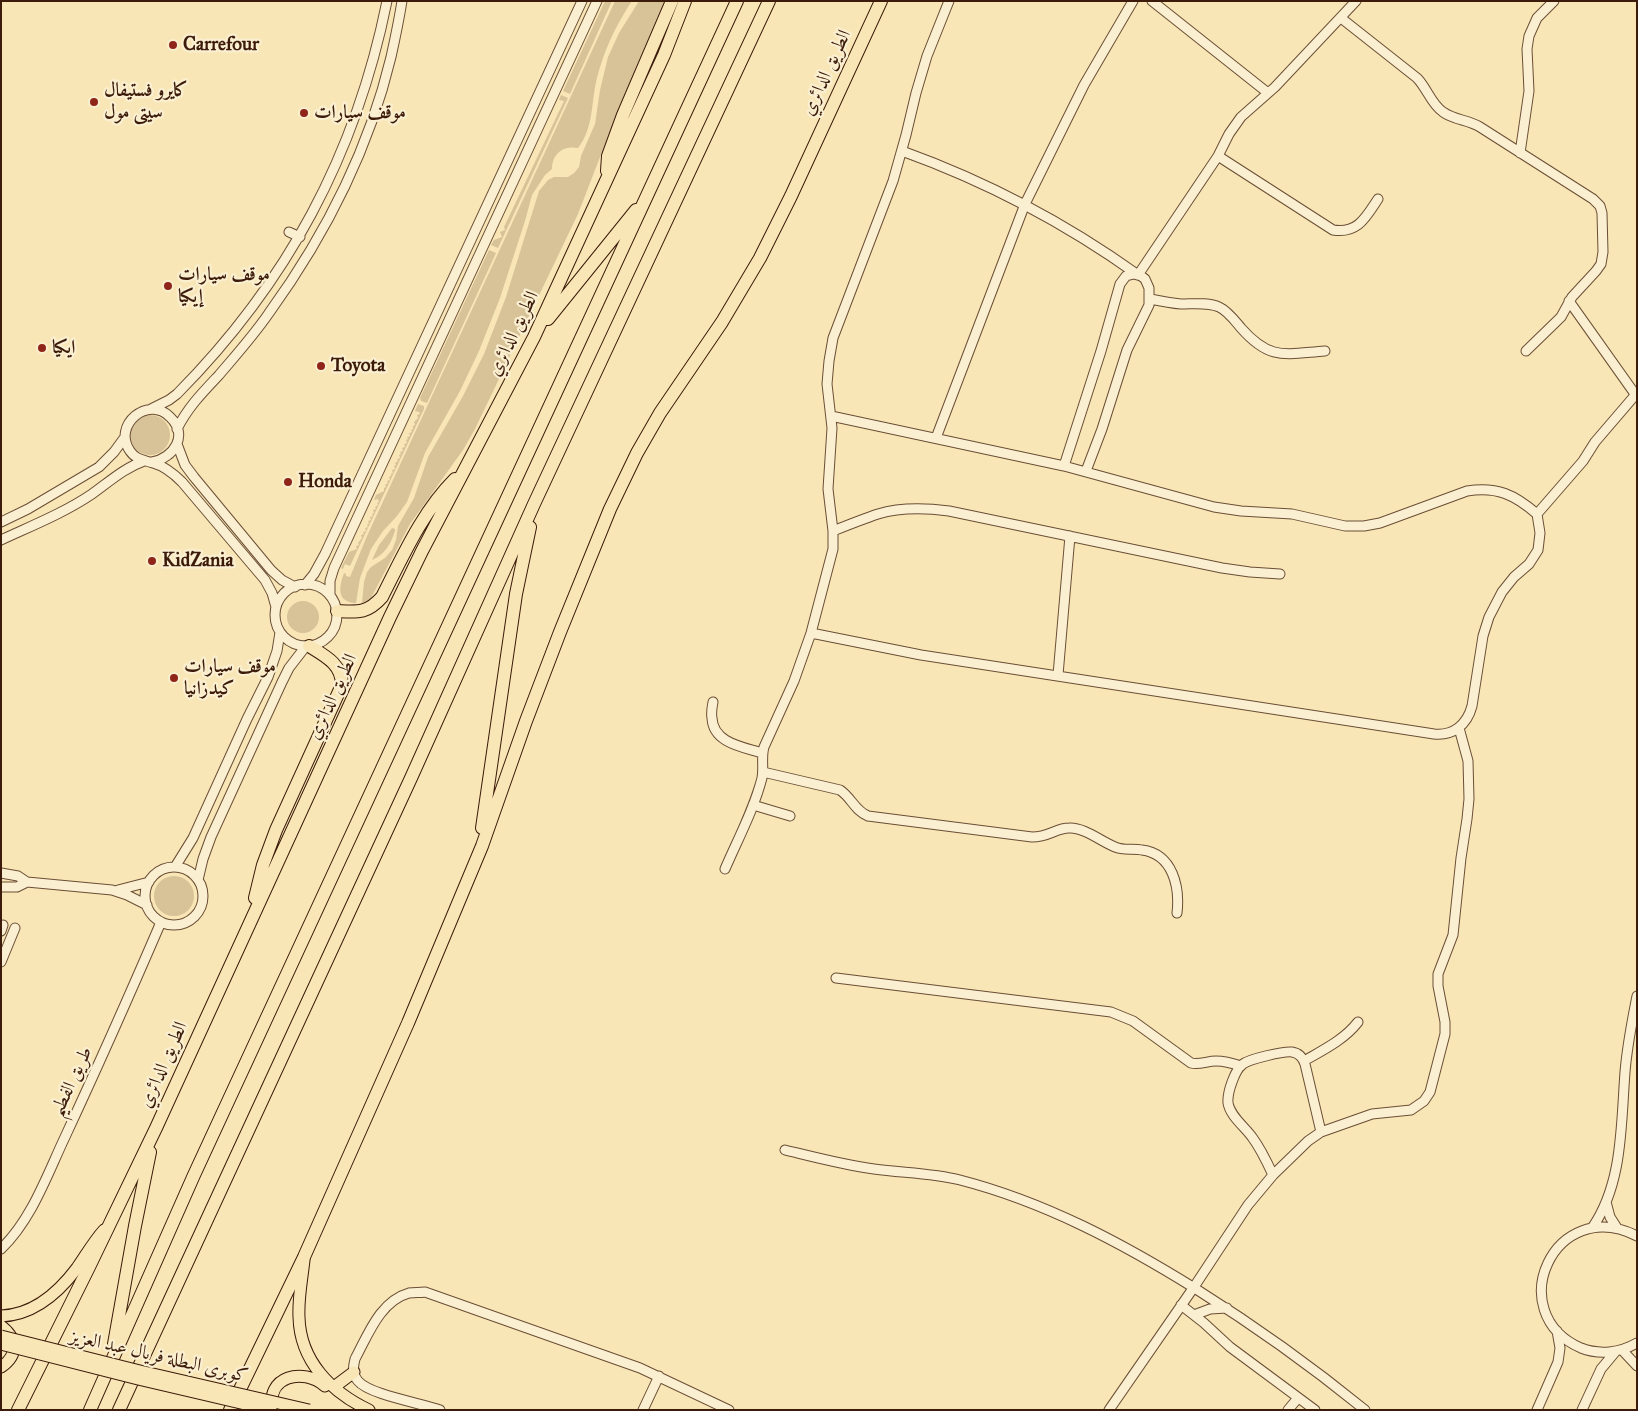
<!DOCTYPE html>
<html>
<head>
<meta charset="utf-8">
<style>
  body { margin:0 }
  #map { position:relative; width:1638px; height:1411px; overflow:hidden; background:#f8e6b6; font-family:"IM FELL Great Primer",serif }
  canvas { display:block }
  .frame { position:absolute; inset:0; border:2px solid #3c1b0a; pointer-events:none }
</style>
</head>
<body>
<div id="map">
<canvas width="1638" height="1411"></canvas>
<div class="frame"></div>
</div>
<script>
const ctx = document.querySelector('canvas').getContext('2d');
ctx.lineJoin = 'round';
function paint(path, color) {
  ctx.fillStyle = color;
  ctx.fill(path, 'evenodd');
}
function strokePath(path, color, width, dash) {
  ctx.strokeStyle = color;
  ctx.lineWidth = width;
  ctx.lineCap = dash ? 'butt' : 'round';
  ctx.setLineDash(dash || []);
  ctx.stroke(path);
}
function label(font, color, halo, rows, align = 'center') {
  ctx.font = font + ' "IM FELL Great Primer",Amiri,serif';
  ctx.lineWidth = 4.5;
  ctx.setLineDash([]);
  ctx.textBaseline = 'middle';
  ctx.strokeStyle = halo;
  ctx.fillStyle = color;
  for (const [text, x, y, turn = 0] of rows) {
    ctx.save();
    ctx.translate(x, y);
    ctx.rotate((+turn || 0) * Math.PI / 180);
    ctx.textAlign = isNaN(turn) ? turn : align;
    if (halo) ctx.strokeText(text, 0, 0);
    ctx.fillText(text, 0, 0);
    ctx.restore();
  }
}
paint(new Path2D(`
  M605,1h7l-42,93 -7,-3z
  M615,1h17c-16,24 -28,49 -35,77 -6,23 -3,50 -19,70 -15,-3 -26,6 -26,21l-7,6 -13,20 -7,26 -25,77 -21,53 -19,40 -35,62 -18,49 -10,14 -14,15 -12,18 -11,29 -4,25c-20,-1 -17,-16 -12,-30l2,1v2l4,1 17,-41z
  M639,1h26l-46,107 -41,106 -103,215 -12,21 -53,74 -38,72 -3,4 -7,3 2,-21 3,-10 4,-5 14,-9 7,-8 4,-10 2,-14 16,-28 14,-41 35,-61 21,-42 22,-57 33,-106 9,-11 6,-3h14l6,-4 5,-6 2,-11 14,-32 5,-34 8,-33 11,-24z
  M561,95l7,3 -70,150 -7,-3 3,-5 8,-3 -2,-5 5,-2 -1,-3 60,-126 -5,-1z
  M489,250l7,3 -69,150 -6,-2 -1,-3z
  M418,404l6,2v3l-74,157 -5,-2 -2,5 -2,-1 8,-16 8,-3 -1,-3 3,-1 -1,-2 4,-5 -1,-3 3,-1 -1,-2 3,-1 -1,-3 3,-1 -1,-2 2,-2 -1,-2 3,-1 -1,-3 3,-1 -1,-2 2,-1 -1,-3 3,-1 -1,-2 3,-2 -1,-2 2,-1 -1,-3 -4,1 2,-5 8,-4v-3l2,-1 -1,-2 3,-2 -1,-2 3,-1 -1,-3 2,-1v-2l2,-1 -1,-3 3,-1 -1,-3 2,-1 -1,-2 3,-2 -1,-2 3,-1 -1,-3 2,-1 -1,-2 3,-1 -1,-3 3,-1 -1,-3 3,-1 -1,-3 2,-1 -1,-2 3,-1 -1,-3 3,-1 -1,-2 2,-1v-3l2,-1 -1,-3 4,-4 -1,-3 3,-1 -1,-2 -4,-1z
  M130 435a20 20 0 1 1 40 0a20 20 0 1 1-40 0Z
  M392,528l3,1v2c-4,12 -10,24 -23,29l7,-15z
  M287 617a16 16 0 1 1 32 0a16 16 0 1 1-32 0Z
  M154 896a20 20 0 1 1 40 0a20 20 0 1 1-40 0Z`), '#d8c399');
const minor = new Path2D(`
  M1152,1l116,92
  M1341,18l76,60c10,10 14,26 26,34 11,8 26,8 37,15l113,72 7,7 2,7 1,39 -2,12 -5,7 -24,26 -11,20 -35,34
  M902,151c86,31 162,71 236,124l80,-119 11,-22 12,-17 34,-30 81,-86
  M1520,153l9,-62 -2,-42 2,-13 8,-18 17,-17
  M1218,156l115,74c25,4 33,-13 45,-31
  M289,232l11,5
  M1150,299c10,2 20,4 31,5 12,0 27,-2 38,3 9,4 16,14 22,21 29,33 44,26 84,23
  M1569,301l66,93
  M151,409l18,-9 8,-6c110,-111 179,-239 210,-393
  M177,429c11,-22 26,-37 42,-54 17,-20 35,-40 50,-62 55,-76 100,-164 122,-256 4,-18 8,-37 11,-56
  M936,438l89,-234 59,-119 49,-84
  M177,444l8,21 9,12 77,93 11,10 13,7
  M152,462c22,-4 37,-27 18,-45 -22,-22 -58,8 -40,34 6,9 14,9 23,12 11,3 21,11 29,19l83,98 7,13 4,14
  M1064,466l37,-115 19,-67 6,-8 8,-2 7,2 4,3 4,9v17l-22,45 -25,79 -16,42
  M1537,514l46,-53 12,-19 42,-49
  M1,522l27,-13 71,-42 15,-15 11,-15
  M833,531c15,-6 30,-12 45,-17 23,-7 48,-6 71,-3l273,57 28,4 30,2
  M1,540c30,-14 63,-27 91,-46 17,-12 32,-26 52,-33
  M275 615a31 31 0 1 1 62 0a31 31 0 1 1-62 0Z
  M305,585l9,-11 11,-20 257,-553
  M330,595v-14l4,-13 263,-567
  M811,633l110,22 513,79c19,2 33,-9 38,-28l11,-70 6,-19 13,-25 12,-15 15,-13 9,-14 2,-17 -3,-19c-22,-19 -40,-28 -70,-23l-87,32 -16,3h-19l-53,-12 -51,-3 -27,-4 -150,-41 -233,-50
  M1058,675l12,-139
  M713,702c-1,5 -2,11 -1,16 1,25 31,29 50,35
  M763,772l77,18c11,7 15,21 28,26l164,21c17,0 24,-9 37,-9 15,-1 33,14 46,19 9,4 18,1 27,3 31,4 38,37 35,63
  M753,805l37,11
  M175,867l18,-29 54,-119 21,-42 9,-26 3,-19
  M145 896a29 29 0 1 1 58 0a29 29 0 1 1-58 0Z
  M725,869c13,-30 29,-60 37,-91 2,-11 -1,-21 2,-31l30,-66 17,-48 22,-84v-18l-5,-42 4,-61 -5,-44 2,-23 4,-23 60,-157 13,-46 10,-42 11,-37 22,-55
  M1,873l17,3 9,6
  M198,880l5,-21 8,-22 71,-155 7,-14 17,-22
  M1,887h16l10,-5 85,8 15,5 20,10
  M118,890l31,-8
  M1,931l2,-6
  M1,962l14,-34
  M836,978l275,34 22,9 58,42c9,2 16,-2 25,-2 8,0 16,2 25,5
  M1304,1061c19,-11 40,-21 54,-39
  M785,1150c29,7 59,15 89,19 29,4 58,4 86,11 85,22 162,63 236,109 59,37 115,77 169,121
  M1273,1175c-6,-13 -12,-26 -21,-38 -7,-10 -22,-21 -24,-34 -1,-10 7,-34 15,-39 6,-5 41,-13 49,-12 7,1 11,6 13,12l16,68
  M1606,1202l4,15 7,11
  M1592,1228c31,-44 29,-104 33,-156 2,-25 7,-51 12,-76
  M1637,1236c-83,-42 -136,77 -56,112 18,7 39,5 56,-5
  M1,1249c31,-30 46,-74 64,-112 33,-71 65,-143 96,-215
  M1181,1305l23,18 26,24 85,63
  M1194,1315l16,-6 17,-1
  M1622,1350l15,16
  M440,1410c-19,-7 -70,-15 -82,-29 -6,-7 -5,-14 -3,-22 13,-24 25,-58 54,-66 5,-1 11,0 16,-1l215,76 89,42
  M643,1410l16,-34
  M1109,1410l85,-123 54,-82 25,-30 35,-34 13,-9 51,-18 39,-4 13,-9 6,-9 15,-58v-12l-7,-36v-12l15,-39 8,-77 6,-39 2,-20 -1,-38 -9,-33
  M1288,1410l10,-12
  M1537,1410l21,-48 2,-14 -3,-17
  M1582,1410l19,-41 15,-18`);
const major = new Path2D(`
  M304,1260c-2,19 -6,38 -5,57 1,44 32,75 70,93
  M1,1316c32,-1 58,-24 76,-48 9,-13 17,-27 27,-38
  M1,1326c16,12 18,29 0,41
  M334,1387l20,-15
  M273,1410c-8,-34 30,-43 52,-24`);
const highway = new Path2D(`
  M607,171l1,-15 15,-41 49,-114
  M548,319l88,-109
  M337,611c20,1 30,3 45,-14 21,-41 40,-85 73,-118
  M482,828l34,-234 14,-67
  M255,898l8,-33 13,-35 66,-145c0,-21 -17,-29 -33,-39
  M114,1344l21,-118 15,-74
  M18,1410l71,-143 67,-139 234,-511 32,-66 112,-214 130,-282 21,-54
  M90,1410l104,-235 543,-1174
  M119,1410l292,-632 123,-274 235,-503
  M230,1410l74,-153 104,-234 74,-177 44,-125 34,-89 50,-123 27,-56 23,-40 62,-91 38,-64 31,-62 90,-195`);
strokePath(minor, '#6b4e35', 11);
strokePath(major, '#3c1b0a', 13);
strokePath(highway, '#3c1b0a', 14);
strokePath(minor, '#faefd0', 9);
strokePath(major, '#f8e6b6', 11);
strokePath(highway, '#f8e6b6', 12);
const majorBridge = new Path2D(`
  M1,1336l139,35 169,39
  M1,1344l137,35 133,31`);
strokePath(majorBridge, '#3c1b0a', 13, []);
strokePath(majorBridge, '#f8e6b6', 11);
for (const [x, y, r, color] of [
  [173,45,5,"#8f2418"],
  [94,102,5,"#8f2418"],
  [304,113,5,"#8f2418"],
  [168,286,5,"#8f2418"],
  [42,348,5,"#8f2418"],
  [321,366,5,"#8f2418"],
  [288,482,5,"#8f2418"],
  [152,561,5,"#8f2418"],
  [174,678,5,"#8f2418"]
]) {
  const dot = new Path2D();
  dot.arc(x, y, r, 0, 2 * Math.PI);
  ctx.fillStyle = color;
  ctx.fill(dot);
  strokePath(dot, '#faefd0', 2);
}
label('bold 19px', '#3c1b0a', '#faefd0', [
  ["Carrefour",183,45],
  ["كايرو فستيفال",104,91],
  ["سيتى مول",104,113],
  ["موقف سيارات",314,113],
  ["موقف سيارات",178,275],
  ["إيكيا",178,297],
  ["ايكيا",52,348],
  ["Toyota",331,366],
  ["Honda",298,482],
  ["KidZania",162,561],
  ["موقف سيارات",184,667],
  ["كيدزانيا",184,689]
], 'left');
label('19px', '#3c1b0a', '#faefd0', [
  ["الطريق الدائري",827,73,-65],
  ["الطريق الدائري",514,334,-64],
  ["الطريق الدائري",333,697,-65],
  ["الطريق الدائري",164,1065,-66],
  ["طريق الفطيم",72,1082,-65],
  ["كوبرى البطلة فريال عبد العزيز",159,1357,13]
]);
</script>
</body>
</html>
